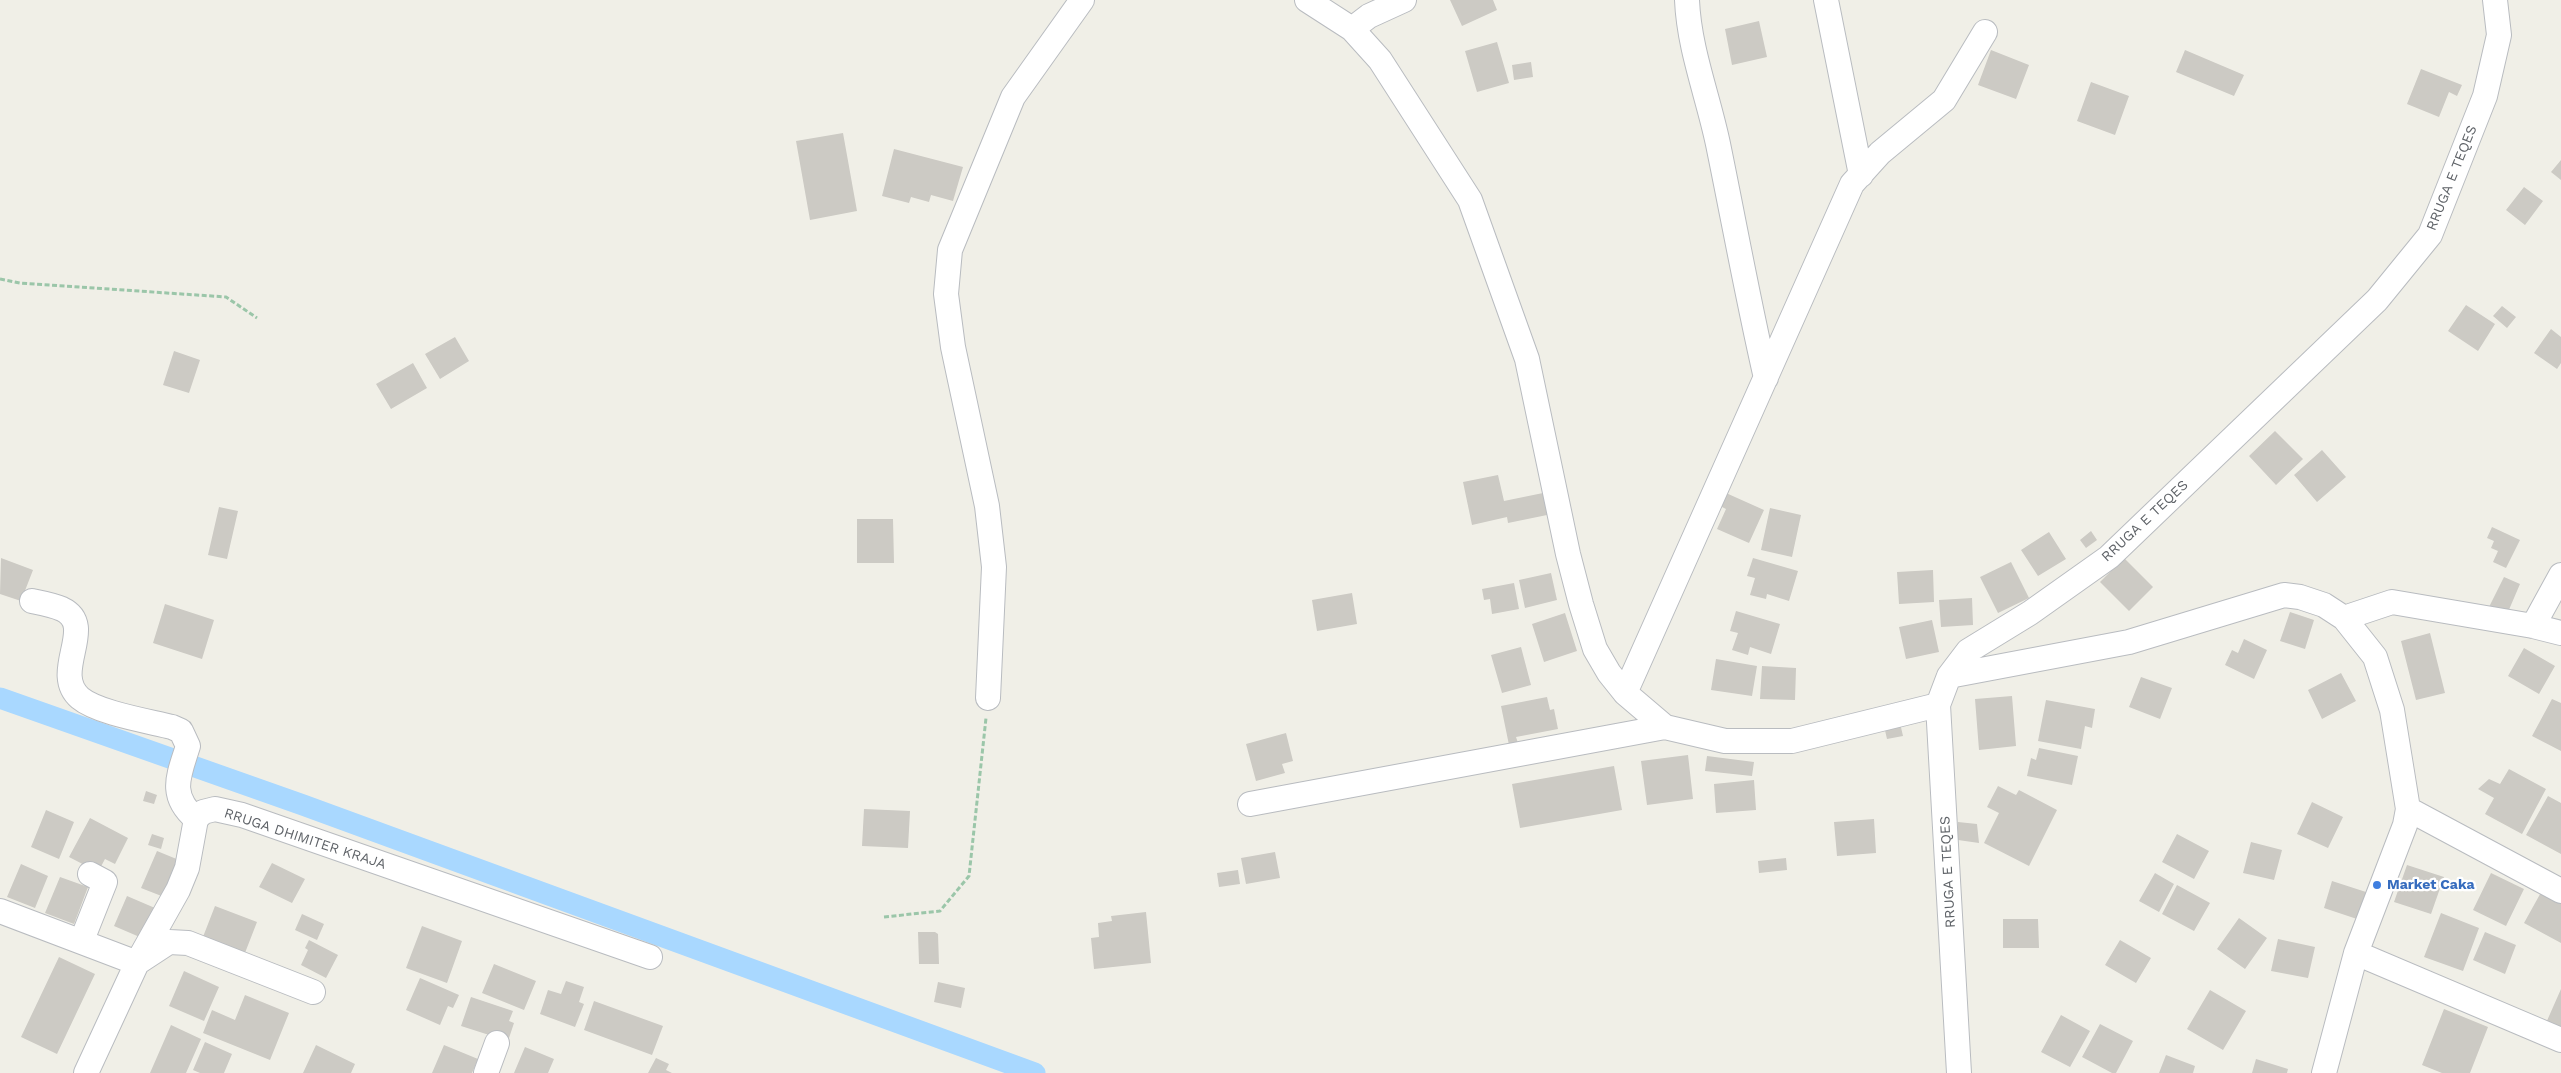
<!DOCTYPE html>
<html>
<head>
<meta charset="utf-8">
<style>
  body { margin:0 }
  canvas { display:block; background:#f0efe7 }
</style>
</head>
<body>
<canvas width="2561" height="1073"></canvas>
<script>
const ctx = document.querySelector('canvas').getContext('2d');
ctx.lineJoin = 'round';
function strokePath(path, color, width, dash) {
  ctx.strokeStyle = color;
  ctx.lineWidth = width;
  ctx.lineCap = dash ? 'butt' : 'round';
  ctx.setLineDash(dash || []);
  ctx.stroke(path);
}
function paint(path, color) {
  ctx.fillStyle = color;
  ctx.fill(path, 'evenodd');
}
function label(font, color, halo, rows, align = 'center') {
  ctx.font = font + ' "Work Sans",sans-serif';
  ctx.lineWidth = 4.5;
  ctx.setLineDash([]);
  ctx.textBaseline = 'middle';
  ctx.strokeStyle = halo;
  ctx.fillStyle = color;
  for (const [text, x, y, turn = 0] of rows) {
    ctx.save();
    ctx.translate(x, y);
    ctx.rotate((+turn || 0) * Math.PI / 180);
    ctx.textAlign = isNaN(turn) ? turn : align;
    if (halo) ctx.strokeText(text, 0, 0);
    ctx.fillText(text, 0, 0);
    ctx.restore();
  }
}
strokePath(new Path2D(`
  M0,698l303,107 732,268`), '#a9d8ff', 21);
paint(new Path2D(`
  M1450,0h43l4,10 -35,16z
  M1759,21l8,36 -35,8 -7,-36z
  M1497,42l12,41 -32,9 -12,-41z
  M1991,50l38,15 -13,34 -38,-14z
  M2185,50l59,25 -10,21 -58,-24z
  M1531,62l2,15 -19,3 -2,-15z
  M2421,69l41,16 -5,11 -8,-4 -10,25 -32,-13z
  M2091,82l38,14 -14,39 -38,-14z
  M843,133l14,78 -47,9 -14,-79z
  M894,149l69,18 -10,34 -22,-6 -2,7 -18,-5 -2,6 -27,-7z
  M2561,160v20l-10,-8z
  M2524,187l19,14 -18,24 -19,-15z
  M2466,305l29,19 -17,27 -30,-20z
  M2502,306l14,11 -9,11 -14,-12z
  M2551,329l10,8v26l-4,6 -23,-16z
  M455,337l14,24 -29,18 -15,-25z
  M174,351l26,9 -11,33 -26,-8z
  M413,363l14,25 -36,21 -15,-25z
  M2275,431l28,28 -27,26 -27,-29z
  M2322,450l24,27 -29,25 -23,-27z
  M1498,475l6,26 39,-8 4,22 -39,8 -1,-6 -35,8 -9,-43z
  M1726,493l38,17 -15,33 -32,-14 9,-20 -6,-3z
  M219,507l19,4 -11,48 -19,-4z
  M1770,508l31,7 -9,42 -31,-7z
  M857,519h36l1,44h-37z
  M2492,527l28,13 -14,28 -13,-6 5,-11 -7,-3 3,-7 -7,-3z
  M2091,531l6,9 -11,8 -6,-8z
  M2049,532l17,27 -28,17 -17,-26z
  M1,558l32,12 -12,31 -21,-7z
  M1753,558l45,13 -9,30 -22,-7 -1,5 -16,-4 5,-17 -8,-2z
  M2124,558l29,29 -24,24 -29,-29z
  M2011,562l18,36 -31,15 -18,-36z
  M1933,570l1,32 -35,2 -2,-32z
  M1551,573l6,27 -32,8 -6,-28z
  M2504,577l16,7 -12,28 -20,-3z
  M1514,583l5,26 -27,5 -2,-15 -6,1 -2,-11z
  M1352,593l5,31 -40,7 -5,-31z
  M1972,598l1,27 -32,2 -2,-27z
  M165,604l49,16 -12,39 -49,-16z
  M1736,611l44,13 -9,30 -21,-7 -2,8 -16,-5 6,-17 -8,-2z
  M2290,612l24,8 -9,29 -25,-8z
  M1565,613l12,38 -33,11 -12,-38z
  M1932,620l7,32 -33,7 -7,-32z
  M2430,633l15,60 -29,7 -15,-59z
  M2244,639l23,11 -13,29 -29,-14 7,-15 6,3z
  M1521,647l10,38 -29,8 -11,-38z
  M2524,648l31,18 -16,28 -31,-18z
  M1716,659l41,7 -5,30 -41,-6z
  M1762,666l34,2 -1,32 -35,-1z
  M2341,673l15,28 -34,18 -14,-29z
  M2141,677l31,11 -12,31 -31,-12z
  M2012,696l4,50 -37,4 -4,-51z
  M1547,697l3,13 4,-1 4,20 -42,8 2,6 -9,2 -8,-39z
  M2552,699l9,4v48l-29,-15z
  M2046,700l49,9 -3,19 -7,-2 -4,23 -43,-8z
  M1900,723l3,13 -16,3 -3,-13z
  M1286,733l7,28 -11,3 3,9 -29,8 -10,-37z
  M2039,748l39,8 -6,29 -45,-9 4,-18 5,2z
  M1688,755l5,44 -46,6 -6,-44z
  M1707,756l47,6 -2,14 -47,-5z
  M1614,766l8,44 -102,18 -8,-44z
  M2509,769l37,20 -24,45 -37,-20 9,-16 -16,-9 11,-10 11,5z
  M1754,780l2,30 -40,3 -2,-29z
  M1998,786l18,9 3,-5 38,20 -28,56 -45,-23 15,-30 -12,-6z
  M146,791l11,4 -3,9 -11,-3z
  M2548,796l13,7v51l-35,-19z
  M2312,802l31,15 -15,31 -31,-14z
  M864,809l46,2 -2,37 -46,-2z
  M46,810l28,12 -15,37 -28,-12z
  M90,818l38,20 -13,26 -10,-5 -7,13 -29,-15z
  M1874,819l2,34 -39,3 -3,-34z
  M1958,822l19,2 2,19 -21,-3z
  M152,834l12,4 -3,11 -13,-4z
  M2177,834l32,17 -15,28 -32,-17z
  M2251,842l31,8 -8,30 -31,-7z
  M157,851l22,9 -15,37 -23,-9z
  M1275,852l5,26 -34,6 -5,-26z
  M1786,858l1,12 -28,3 -1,-12z
  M272,863l33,16 -13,24 -33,-16z
  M21,864l27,12 -13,32 -28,-11z
  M2407,865l37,12 -13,37 -37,-12z
  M1238,870l2,14 -21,3 -2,-14z
  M2155,873l19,11 -15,28 -20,-11z
  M2491,873l33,16 -18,37 -33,-16z
  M60,877l28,10 -14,37 -29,-11z
  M2332,881l34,11 -9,27 -33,-11z
  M2177,885l33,18 -16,28 -32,-17z
  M2544,887l17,9v47l-37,-20z
  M127,896l28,12 -13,30 -28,-12z
  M215,906l42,16 -14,36 -42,-16z
  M1146,912l5,51 -57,6 -3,-31 8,-1 -1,-14 14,-2 -1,-5z
  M2441,913l38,15 -16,43 -39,-14z
  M302,914l22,10 -7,16 -22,-10z
  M2239,918l28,20 -22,31 -28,-20z
  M2003,919h35l1,29h-36z
  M422,926l40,15 -15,42 -41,-15z
  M918,932h17l3,2 1,30h-20z
  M2485,932l31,13 -11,29 -32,-14z
  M2278,939l37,8 -7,31 -37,-7z
  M309,940l29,15 -12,23 -25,-13 7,-15 -3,-2z
  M2120,940l31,18 -15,25 -31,-18z
  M59,957l36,17 -38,80 -36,-17z
  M494,964l42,17 -12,29 -42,-17z
  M184,971l35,16 -15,34 -35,-15z
  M420,978l39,17 -6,13 -5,-2 -8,19 -34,-15z
  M566,981l18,6 -5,15 5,2 -9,23 -35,-13 8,-24 13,4z
  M938,982l27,6 -4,20 -27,-6z
  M2561,989v40l-15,-6z
  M2210,990l36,21 -23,39 -36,-21z
  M245,995l44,18 -19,47 -67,-27 9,-23 23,10z
  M471,997l42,14 -4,10 5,2 -6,18 -47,-15z
  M594,1001l69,25 -11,29 -68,-25z
  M2444,1009l44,18 -18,46h-28l-20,-8z
  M2061,1015l29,16 -20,36 -29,-15z
  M2100,1024l33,17 -17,32h-4l-30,-16z
  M171,1025l30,14 -15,34h-36z
  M205,1042l27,12 -8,19h-24l-7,-3z
  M316,1045l39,19 -4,9h-48z
  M444,1045l34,14 -6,14h-40z
  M525,1047l29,12 -6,14h-34z
  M2166,1055l29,11 -2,7h-34z
  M656,1058l13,6 -3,6 6,3h-24z
  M2256,1059l32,10 -1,4h-35z`), '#cccac4');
const street = new Path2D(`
  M1307,0l45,29 28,31 90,140 57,159 41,195 13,50 14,45 14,24 16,20 40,34 60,14h67l146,-36
  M1687,0c2,49 21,96 31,144 16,78 30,156 48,234
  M1826,0l35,175
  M1352,29l17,-13 35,-16
  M32,601c10,2 21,4 30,8 36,17 -12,63 18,89 18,15 68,23 92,29l9,4 7,15c-9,29 -20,49 8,73
  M2344,618l48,-16 141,24 28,7
  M2533,626l28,-51
  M1949,676l180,-34 155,-47 16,2 24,8 20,13 31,39 17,53 16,99 -3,16 -49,128 -32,120
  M1625,693l227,-509 28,-31 64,-53 41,-68
  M988,698l6,-131 -7,-61 -34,-159 -7,-53 4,-44 63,-153 69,-97
  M1250,804l415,-77
  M2408,809l153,82
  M0,911l137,52 32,-21 19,1 125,49
  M82,940l23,-58 -15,-8
  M2356,953l205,87
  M86,1073l51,-110 41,-73 9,-22 9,-49 7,-7 12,-3 27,6 408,142
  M486,1073l11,-30
  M1959,1073l-21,-368 11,-29 19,-25 62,-38 79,-56 268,-257 53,-65 55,-139 14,-61 -4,-35`);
strokePath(street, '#b9bcc0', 26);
strokePath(new Path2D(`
  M0,279l20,4 206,14 31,21
  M884,917l56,-6 29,-35 17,-158`), '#9bc6a9', 3, [5, 2.5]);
strokePath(street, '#fff', 24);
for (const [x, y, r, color] of [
  [2377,885,5,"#3f7fe0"]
]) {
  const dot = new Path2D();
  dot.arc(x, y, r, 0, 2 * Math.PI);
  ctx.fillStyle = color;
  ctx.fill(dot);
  strokePath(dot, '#fff', 2);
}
label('14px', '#5e6267', '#fff', [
  ["RRUGA E TEQES",2452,178,-68],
  ["RRUGA E TEQES",2145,521,-43],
  ["RRUGA DHIMITER KRAJA",305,839,18],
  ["RRUGA E TEQES",1948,872,-93]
]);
label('bold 14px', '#366cbe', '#fff', [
  ["Market Caka",2387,885]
], 'left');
</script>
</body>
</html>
